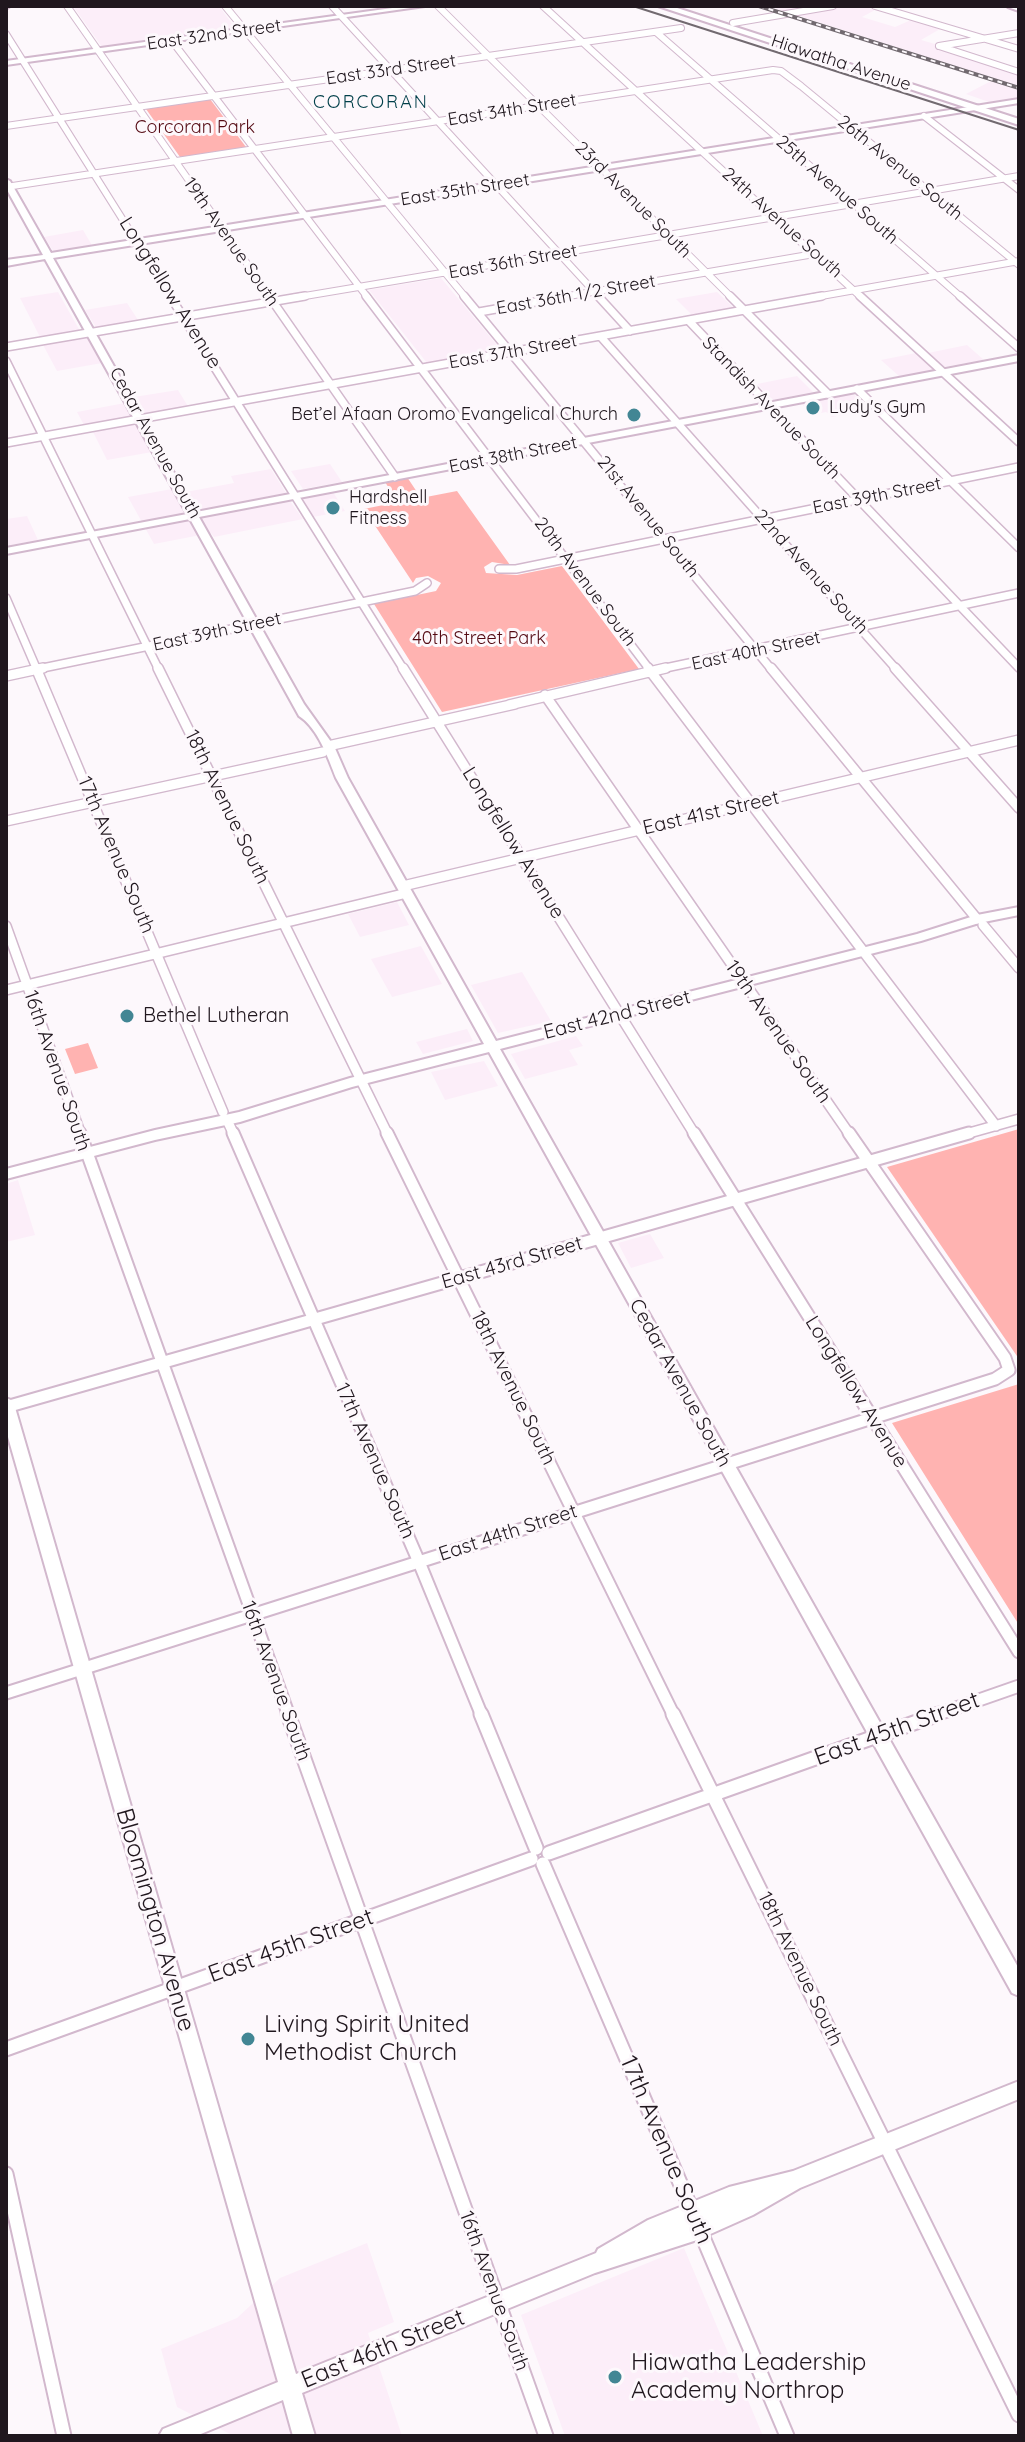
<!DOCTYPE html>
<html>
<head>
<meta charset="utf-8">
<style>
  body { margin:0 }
  #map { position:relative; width:1025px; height:2442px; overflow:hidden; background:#fdf8fc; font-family:Quicksand,sans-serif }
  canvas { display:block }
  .frame { position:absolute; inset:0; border:8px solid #20171e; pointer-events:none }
</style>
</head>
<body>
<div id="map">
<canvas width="1025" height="2442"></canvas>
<div class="frame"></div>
</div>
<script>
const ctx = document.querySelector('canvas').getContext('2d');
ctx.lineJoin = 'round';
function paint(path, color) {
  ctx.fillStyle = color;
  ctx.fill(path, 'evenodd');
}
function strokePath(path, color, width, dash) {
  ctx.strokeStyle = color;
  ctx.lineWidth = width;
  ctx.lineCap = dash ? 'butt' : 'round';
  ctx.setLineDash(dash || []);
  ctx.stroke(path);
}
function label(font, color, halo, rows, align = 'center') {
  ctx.font = font + ' Quicksand,sans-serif';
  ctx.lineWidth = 6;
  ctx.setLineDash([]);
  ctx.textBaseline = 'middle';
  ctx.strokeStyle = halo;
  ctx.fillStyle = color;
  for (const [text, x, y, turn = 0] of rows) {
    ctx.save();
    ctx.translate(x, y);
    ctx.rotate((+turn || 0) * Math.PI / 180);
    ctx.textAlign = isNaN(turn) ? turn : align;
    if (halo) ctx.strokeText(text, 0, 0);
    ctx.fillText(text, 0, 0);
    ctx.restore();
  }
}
paint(new Path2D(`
  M73,6h146l17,23 -134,18z
  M768,6h95l12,4 -13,7 33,10 16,-7 29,9 -19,11 14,4 5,6 79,23v24l-30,5 -23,-8 29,-15z
  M83,230l10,17 -39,5 -10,-15z
  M441,278l60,72 -74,13 -58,-73z
  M58,292l22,39 -40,6 -20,-39z
  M717,292l18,17 -41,8 -18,-18z
  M127,303l13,20 -43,6 -12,-19z
  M86,336l16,27 -45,8 -15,-28z
  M967,345l17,15 -40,7 -16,-14z
  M916,353l18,17 -34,7 -19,-17z
  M797,376l16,16 -40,8 -16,-16z
  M178,390l11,18 -44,7 -11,-18z
  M852,393l20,16 -40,8 -6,-5 -14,3 -11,-12z
  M125,403l7,14 -47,10 -8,-15z
  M136,424l16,28 -45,8 -15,-30z
  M330,464l12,18 -39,7 -12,-18z
  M271,469l15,24 -40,8 5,7 39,-7 13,18 -89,18 -3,-4 -57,11 -26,-47 44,-8 3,5 59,-11 -3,-7z
  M333,492l12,19 -32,6 -10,-18z
  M27,516l11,24 -32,6v-27z
  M397,902l12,23 -49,12 -12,-23z
  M421,946l21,38 -50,13 -21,-38z
  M522,972l29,49 -53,12 -27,-48z
  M467,1029l6,12 -50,13 -7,-12z
  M576,1036l7,10 -14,4 9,15 -53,14 -14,-25z
  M484,1061l14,25 -53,14 -14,-28z
  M18,1180l17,55 -29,7v-58z
  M650,1234l14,24 -33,10 -13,-25z
  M367,2243l27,79 -26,11 34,103h-168l-57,-29 -16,-58 76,-31 43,-40z
  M684,2248l79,188h-198l-44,-121z`), '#fceef9');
paint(new Path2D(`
  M210,99l36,48 -66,10 -34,-48z
  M407,477l14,21 36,-7 53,74 -18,-3 -8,5 2,6 31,2 45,-9 77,103 -197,43 -68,-108 62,-13 5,-8 -13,-7 -12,2 -3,5 -49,-74 34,-7 -13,-20z
  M88,1043l10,25 -23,6 -10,-25z
  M1019,1129v230l-132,-192z
  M1019,1384v241l-127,-202z`), '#ffb3b1');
const streetFar4 = new Path2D(`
  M67,6l204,292
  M225,6l241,292
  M332,6l268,292
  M438,6l294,292
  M543,6l319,292
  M875,6l144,43
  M733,23l100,-17
  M656,32l306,266
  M6,34l166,264
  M172,41l196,257
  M939,46l80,26
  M939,46l80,-13
  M924,116l95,74
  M6,126l675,-98
  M6,187l767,-117 8,1 20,15 218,179
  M293,298l726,-122
  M557,298l257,-44
  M810,298l209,-37`);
const streetFar3 = new Path2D(`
  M170,296l234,374
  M269,296l126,181
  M366,296l284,374
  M464,296l308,374
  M598,296l32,35
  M730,296l98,98
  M860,296l159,146
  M960,296l59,52
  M479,312l90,-16
  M689,321l330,347
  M601,337l296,333
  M6,347l299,-51
  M6,361l153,309
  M857,389l162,159
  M6,443l816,-147
  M499,569h17l503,-102
  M6,598l31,72
  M33,670l382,-79 12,-8
  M656,670l363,-77`);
const streetFar2 = new Path2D(`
  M36,668l187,444
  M158,668l230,467
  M403,668l292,467
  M648,668l348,458
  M771,668l206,251
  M895,668l124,140
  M6,676l37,-8
  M545,695l305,440
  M509,705l157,-37
  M328,746l187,-42
  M6,821l317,-69
  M403,886l616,-146
  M983,925l36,43
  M6,926l75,209
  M6,990l401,-97
  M227,1120l7,15
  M962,1135l57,-16`);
const streetFar1 = new Path2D(`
  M80,1133l209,583
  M233,1133l186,429 63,154
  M387,1133l287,583
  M694,1133l325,519
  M6,1407l963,-274
  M6,1693l989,-314 14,-9 -4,-12 -156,-225
  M933,1716l86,-30`);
const street = new Path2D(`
  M288,1714l258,722
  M481,1714l55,134
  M673,1714l346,701
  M549,1853l390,-139
  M543,1864l150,349
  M6,2049l525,-190
  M6,2174l58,262
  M699,2228l88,208`);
const secondary = new Path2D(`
  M6,6h4l-3,2z
  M407,6h18l-419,59v-4z
  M1007,6l12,1v4l-11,-4z
  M1019,99v4l-966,155 143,254 823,-157v6l-820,156 105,187 30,42 14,32 148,263 421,-107 60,-19 42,-8v8l-40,8 -58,18 -421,108 519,920v27l-7,-3 -523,-941 -137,35 -112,35 -85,18 -149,39v-10l149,-39 84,-18 111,-34 134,-34 -148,-266c-8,-20 -18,-50 -37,-62l-109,-197 -184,35v-6l181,-34 -142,-255 -39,7v-6l37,-5 -37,-67v-9l4,2 41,72z
  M6,1398l5,2 3,4 282,970 300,-121 2,-4 50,-29 81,-33 64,-16 226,-90v18l-219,89 -47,27 -56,25 -102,33 -293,120 13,43h-22l-10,-36 -87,36h-37l4,-7 115,-47 -272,-952z`);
const highway = new Path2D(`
  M658,6h13l348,113v6z`);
strokePath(streetFar4, '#d2b8cd', 8);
strokePath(streetFar3, '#d2b8cd', 10);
strokePath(streetFar2, '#d2b8cd', 12);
strokePath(streetFar1, '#d2b8cd', 15);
strokePath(street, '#d2b8cd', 17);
strokePath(secondary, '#d2b8cd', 4);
strokePath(highway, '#d2b8cd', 4);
strokePath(streetFar4, '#fff', 6);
strokePath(streetFar3, '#fff', 7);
strokePath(streetFar2, '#fff', 9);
strokePath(streetFar1, '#fff', 11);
strokePath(street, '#fff', 13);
paint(secondary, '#fff');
paint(highway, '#fff');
strokePath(new Path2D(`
  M633,6l386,124`), '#726a70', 2);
const rail = new Path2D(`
  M759,6l260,82`);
strokePath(rail, '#726a70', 4);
strokePath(rail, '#fdf8fc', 2, [5]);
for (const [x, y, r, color] of [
  [813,408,8,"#428694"],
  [634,415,8,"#428694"],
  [333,508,8,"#428694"],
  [127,1016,8,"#428694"],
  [248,2039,8,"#428694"],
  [615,2377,8,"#428694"]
]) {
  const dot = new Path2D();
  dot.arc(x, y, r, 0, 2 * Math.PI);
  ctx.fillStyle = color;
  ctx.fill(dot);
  strokePath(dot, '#fdf8fc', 3);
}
label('18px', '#20171e', '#fdf8fc', [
  ["East 32nd Street",214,35,-8],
  ["Hiawatha Avenue",841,63,18],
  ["East 33rd Street",391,70,-8],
  ["East 34th Street",512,110,-9],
  ["26th Avenue South",900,168,39],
  ["East 35th Street",465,190,-9],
  ["25th Avenue South",837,190,41],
  ["23rd Avenue South",633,200,45],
  ["24th Avenue South",782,223,42],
  ["19th Avenue South",231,242,55],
  ["East 36th Street",513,262,-10],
  ["East 36th 1/2 Street",576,295,-10],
  ["East 37th Street",513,352,-10],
  ["Standish Avenue South",771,408,46],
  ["Cedar Avenue South",155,443,61],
  ["East 38th Street",513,455,-11],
  ["East 39th Street",877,496,-11],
  ["21st Avenue South",648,517,51],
  ["22nd Avenue South",811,572,48],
  ["20th Avenue South",585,582,53],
  ["East 39th Street",217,632,-12],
  ["East 40th Street",756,651,-12]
]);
ctx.letterSpacing = '2px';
label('18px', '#003f49', '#fdf8fc', [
  ["CORCORAN",371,103]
]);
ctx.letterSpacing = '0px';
label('18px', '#540912', '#fdf8fc', [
  ["Corcoran Park",195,128],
  ["40th Street Park",479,639]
]);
label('18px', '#20171e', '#fdf8fc', [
  ["Ludy's Gym",829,408],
  ["Bet’el Afaan Oromo Evangelical Church",618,415,"right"],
  ["Hardshell",349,498],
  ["Fitness",349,519]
], 'left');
label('20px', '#20171e', '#fdf8fc', [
  ["Longfellow Avenue",170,293,58],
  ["18th Avenue South",227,807,64],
  ["East 41st Street",711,813,-13],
  ["Longfellow Avenue",513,843,58],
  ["17th Avenue South",116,855,67],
  ["East 42nd Street",617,1015,-14],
  ["19th Avenue South",778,1032,55],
  ["16th Avenue South",57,1071,71],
  ["East 43rd Street",512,1263,-16],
  ["Cedar Avenue South",680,1383,61],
  ["18th Avenue South",513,1388,64],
  ["Longfellow Avenue",856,1392,58],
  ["17th Avenue South",375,1461,66],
  ["East 44th Street",508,1533,-18],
  ["16th Avenue South",276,1681,70],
  ["18th Avenue South",800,1969,64],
  ["16th Avenue South",494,2291,70]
]);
label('20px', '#20171e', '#fdf8fc', [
  ["Bethel Lutheran",143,1016]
], 'left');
label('24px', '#20171e', '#fdf8fc', [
  ["East 45th Street",897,1729,-20],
  ["Bloomington Avenue",155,1920,74],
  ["East 45th Street",291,1946,-20],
  ["17th Avenue South",666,2150,67],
  ["East 46th Street",383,2349,-22]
]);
label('24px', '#20171e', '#fdf8fc', [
  ["Living Spirit United",264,2025],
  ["Methodist Church",264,2053],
  ["Hiawatha Leadership",631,2363],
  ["Academy Northrop",631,2391]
], 'left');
</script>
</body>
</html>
